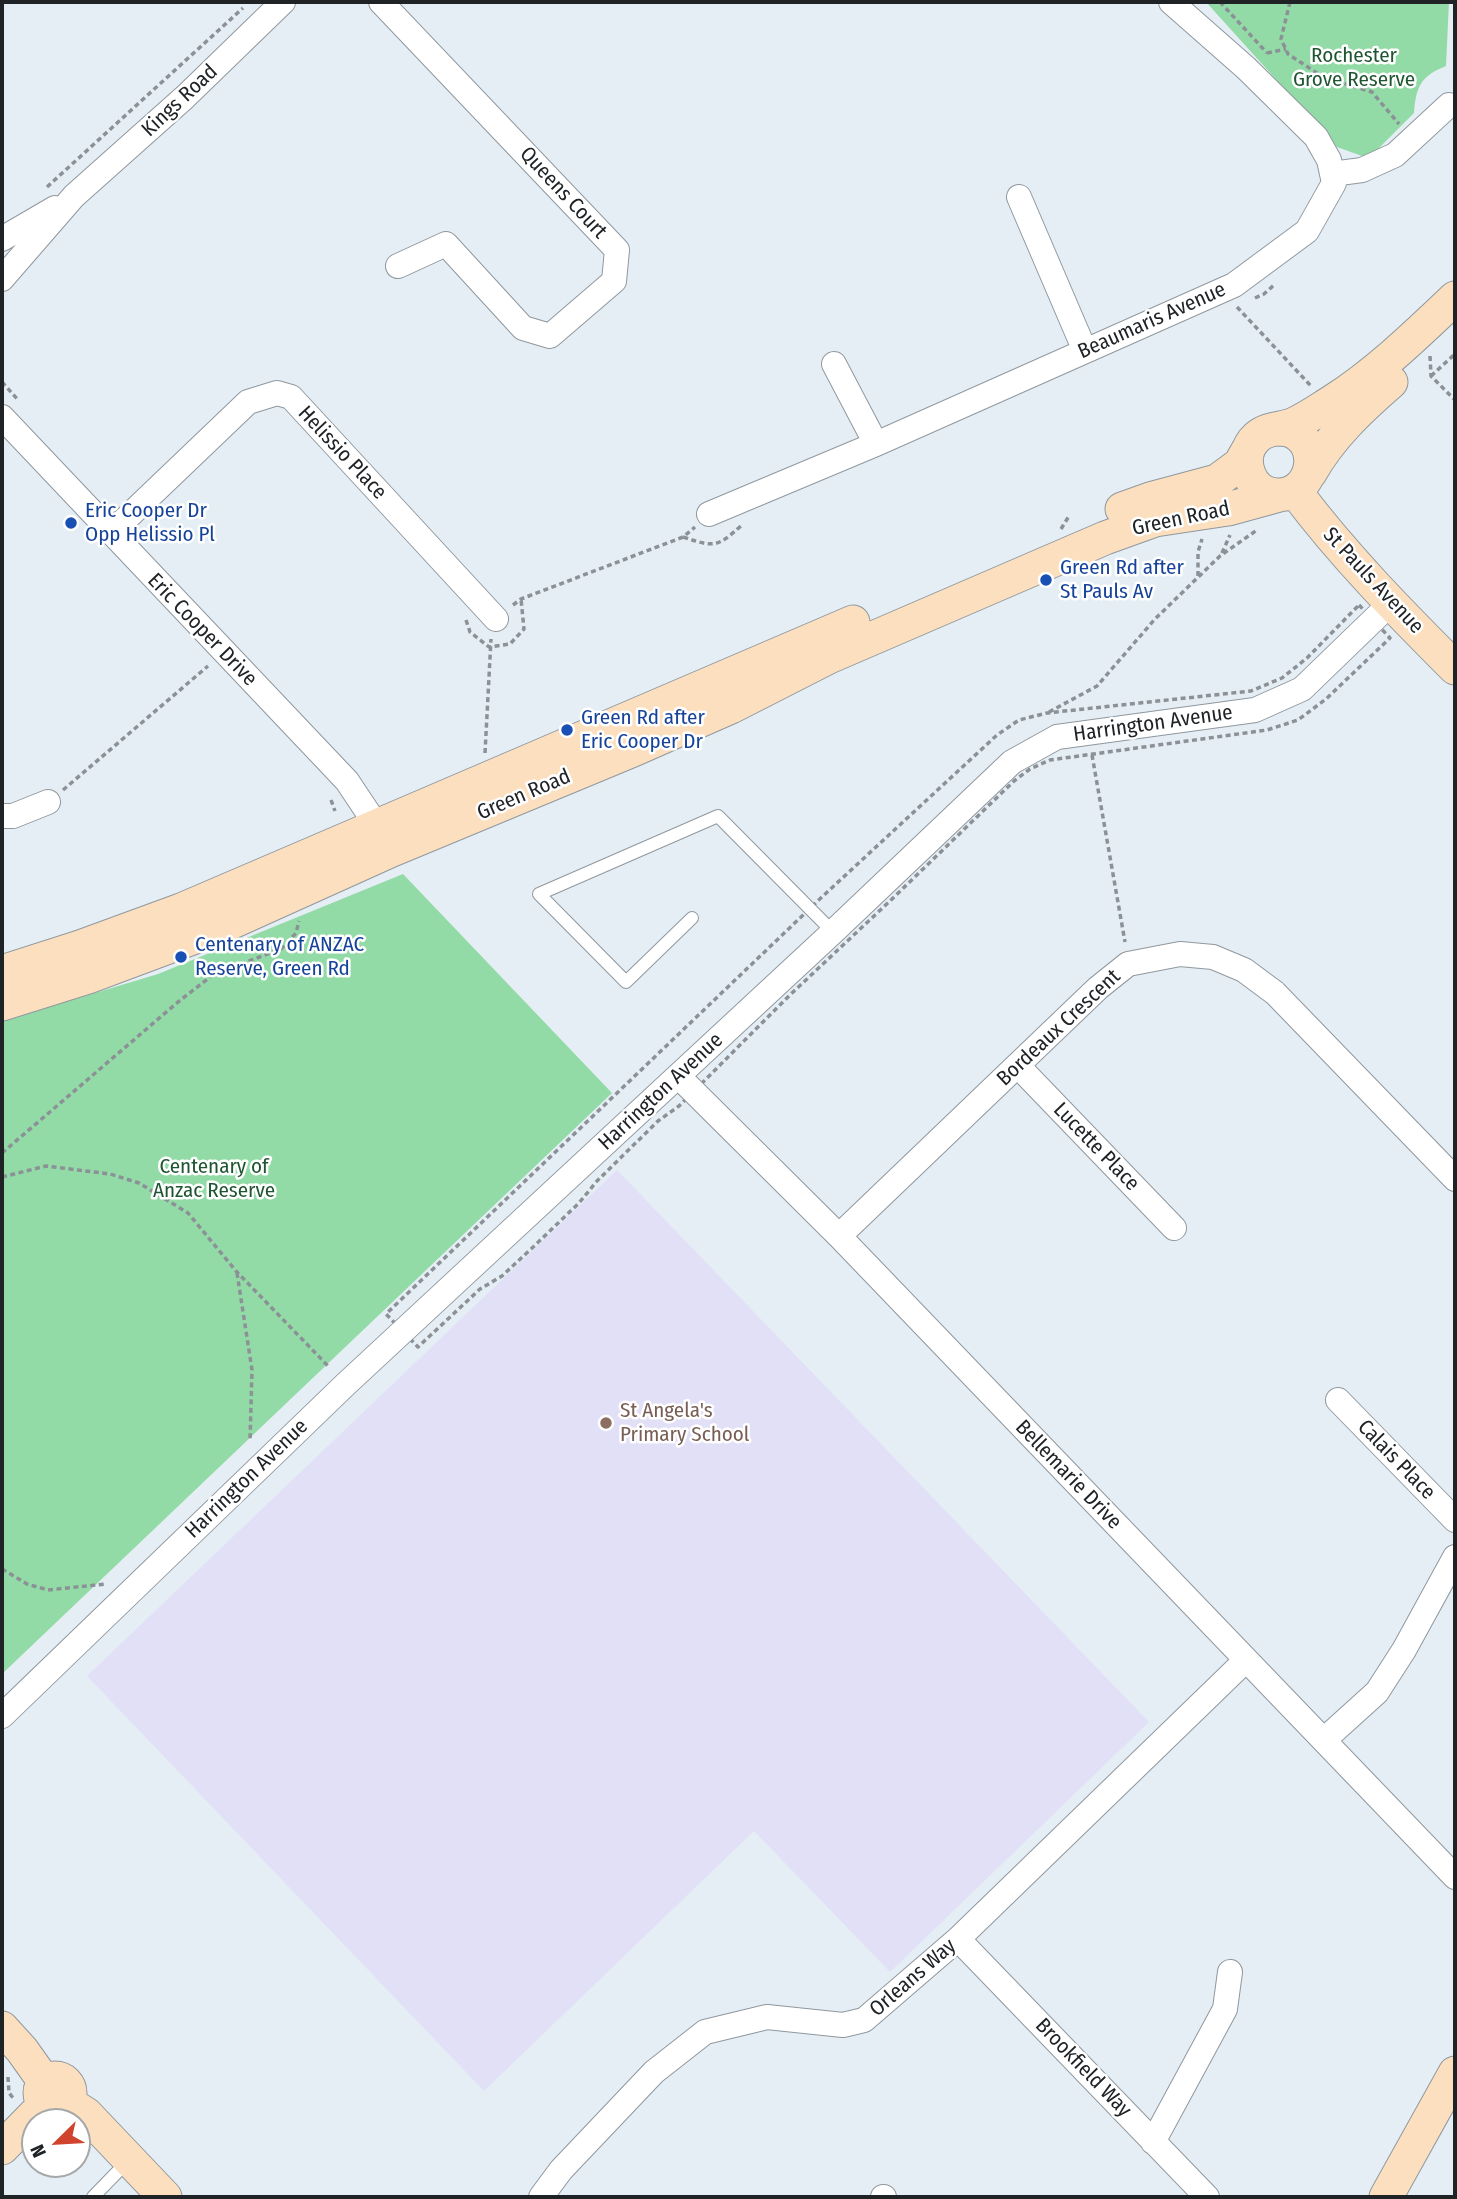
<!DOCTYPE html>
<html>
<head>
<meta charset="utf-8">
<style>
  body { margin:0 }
  #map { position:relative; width:1457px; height:2199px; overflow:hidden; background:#e5eef5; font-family:"Fira Sans Condensed",sans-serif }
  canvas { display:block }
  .frame { position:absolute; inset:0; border:4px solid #202326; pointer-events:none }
  .north { position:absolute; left:21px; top:2108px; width:70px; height:70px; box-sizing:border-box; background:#fff; border:2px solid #a6a7a8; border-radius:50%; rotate:246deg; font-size:19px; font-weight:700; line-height:28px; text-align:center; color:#202326 }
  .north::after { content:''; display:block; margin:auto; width:24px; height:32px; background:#d0442e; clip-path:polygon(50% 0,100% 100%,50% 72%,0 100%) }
</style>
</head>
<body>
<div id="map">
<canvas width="1457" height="2199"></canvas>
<div class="frame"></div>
<div class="north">N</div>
</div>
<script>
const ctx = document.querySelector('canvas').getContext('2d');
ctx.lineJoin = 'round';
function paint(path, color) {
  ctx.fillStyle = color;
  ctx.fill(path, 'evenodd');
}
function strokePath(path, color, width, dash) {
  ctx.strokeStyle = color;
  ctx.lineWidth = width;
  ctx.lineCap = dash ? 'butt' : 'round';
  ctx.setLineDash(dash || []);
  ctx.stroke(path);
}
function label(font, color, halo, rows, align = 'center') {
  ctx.font = font + ' "Fira Sans Condensed",sans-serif';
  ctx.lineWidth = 5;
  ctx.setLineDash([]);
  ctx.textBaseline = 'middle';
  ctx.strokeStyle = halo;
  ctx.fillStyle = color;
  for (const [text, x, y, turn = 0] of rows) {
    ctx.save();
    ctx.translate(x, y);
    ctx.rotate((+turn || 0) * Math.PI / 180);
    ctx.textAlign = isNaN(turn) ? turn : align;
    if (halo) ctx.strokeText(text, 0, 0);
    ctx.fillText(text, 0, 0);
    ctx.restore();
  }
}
paint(new Path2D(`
  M617,1170l532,552 -259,250 -136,-141 -270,260 -397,-415z`), '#e2e0f6');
paint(new Path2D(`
  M1206,2h243l-3,64c-25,10 -30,20 -32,47l-39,39 -13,4 -25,-9z
  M403,874l209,219 -610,581v-653l156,-47z`), '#93dba6');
const lane = new Path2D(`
  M692,918l-66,64 -87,-88 179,-78 115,116
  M93,2197l36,-37`);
const street = new Path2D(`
  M381,2l236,248 -3,31 -64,55 -27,-8 -77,-84 -48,22
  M1332,174l30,-4 33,-15 54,-50
  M1019,197l66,154
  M2,239l53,-31
  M2,279l72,-83 111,-99 98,-95
  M834,364l42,80
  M2,417l345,364 38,57
  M709,514l167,-70 358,-159 73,-54 27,-48 -5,-23 -13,-23 -70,-69 -75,-66
  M111,533l137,-131 29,-9 14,4 205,222
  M2,816h11l35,-14
  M1018,1066l156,162
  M678,1076l161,160 616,641
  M839,1236l259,-248 30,-24 52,-10 33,3 31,13 31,23 180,186
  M1338,1400l117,120
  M2,1716l344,-332 487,-452 179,-170 45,-25 198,-27 47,-21 89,-86
  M1324,1740l53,-48 27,-42 51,-93
  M958,1939l249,258
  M1153,2142l72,-133 5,-37
  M541,2197l20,-27 93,-98 51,-40 62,-15 76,8 21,-5 94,-81 288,-279
  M883,2197h1`);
const secondary = new Path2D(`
  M1275,429c5,0 11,0 16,2 32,13 23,63 -12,64 -29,1 -44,-38 -22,-58 10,-9 23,-8 35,-12 14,-6 28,-16 41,-24 45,-29 84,-67 122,-103
  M1310,473c20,-36 50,-64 81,-91
  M1295,491c48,64 104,121 160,177
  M1122,509l28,-10 67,-18 23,-17 8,-14
  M2,972l78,-25 101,-37 672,-288
  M2,1004l86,-27 131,-49 173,-78 241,-100 98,-43 98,-50 276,-119 50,-18 73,-11 51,-14
  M2,2028l20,22 22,31
  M40 2093a15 15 0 1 1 30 0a15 15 0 1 1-30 0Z
  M67,2102l19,12 79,83
  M2,2148l43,-44
  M1386,2197l69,-124`);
strokePath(lane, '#90989e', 14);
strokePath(street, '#90989e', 26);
strokePath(secondary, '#90989e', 35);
strokePath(new Path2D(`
  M1220,2l47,51
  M1290,2l-9,37 7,15 35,23 49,15 27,32
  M1267,53l19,-4
  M47,187l196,-179
  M1255,298l9,-4 10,-9
  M1237,307l74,79
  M1430,356l1,20 24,24
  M1431,376l24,-22
  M2,382l17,19
  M1061,529l8,-13
  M683,537c33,11 34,10 59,-12
  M1222,553l8,-18
  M1198,576v-24l4,-13
  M513,605l8,-6 162,-62 12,-10
  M1359,605l31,33 -64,61 -28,21 -31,10 -217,30 -20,9 -16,12 -123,119 -100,94 -112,112 -21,15 -61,60 -18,22 -48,46 -29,27 -22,13 -62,58 -32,-33 437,-418 174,-161 22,-15 28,-7 204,-22 31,-13 25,-20z
  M466,620l4,12 19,15 21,-3 14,-15 -3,-30
  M1049,712l48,-26 58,-67 65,-63 37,-26
  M485,753l6,-114
  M1092,755l33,187
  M63,790l145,-124
  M331,800l4,11
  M2,1153l176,-151 36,-28 67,-25 15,-16 3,-12
  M2,1177l44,-11 64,8 29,9 49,30 48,58 93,96
  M237,1273l15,97 -2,71
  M2,1569l25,15 21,6 58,-6
  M8,2077l1,16 5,6`), '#8b9196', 3.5, [5, 3.5]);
strokePath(lane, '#fff', 12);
strokePath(street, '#fff', 24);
strokePath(secondary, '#fbdfbe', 33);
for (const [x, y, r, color] of [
  [71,523,7,"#1a4fb4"],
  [1046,580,7,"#1a4fb4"],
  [567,730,7,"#1a4fb4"],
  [181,957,7,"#1a4fb4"],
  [606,1423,7,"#8d6e63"]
]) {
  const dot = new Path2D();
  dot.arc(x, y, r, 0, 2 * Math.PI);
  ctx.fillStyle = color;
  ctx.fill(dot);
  strokePath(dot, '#fff', 2.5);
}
label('21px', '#205532', '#fff', [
  ["Rochester",1354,56],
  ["Grove Reserve",1354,80],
  ["Centenary of",214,1167],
  ["Anzac Reserve",214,1191]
]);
label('21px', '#202326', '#fff', [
  ["Kings Road",180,101,-43],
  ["Queens Court",563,193,47],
  ["Beaumaris Avenue",1152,321,-24],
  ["Helissio Place",342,453,47],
  ["Green Road",1181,519,-12],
  ["St Pauls Avenue",1373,581,47],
  ["Eric Cooper Drive",202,630,46],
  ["Harrington Avenue",1153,724,-8],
  ["Green Road",524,795,-23],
  ["Bordeaux Crescent",1059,1028,-43],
  ["Harrington Avenue",661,1092,-43],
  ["Lucette Place",1096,1147,46],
  ["Calais Place",1396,1460,46],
  ["Bellemarie Drive",1068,1475,46],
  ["Harrington Avenue",247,1479,-44],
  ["Orleans Way",913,1978,-41],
  ["Brookfield Way",1083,2068,46]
]);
label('21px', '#164399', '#fff', [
  ["Eric Cooper Dr",85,511],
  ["Opp Helissio Pl",85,535],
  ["Green Rd after",1060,568],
  ["St Pauls Av",1060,592],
  ["Green Rd after",581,718],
  ["Eric Cooper Dr",581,742],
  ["Centenary of ANZAC",195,945],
  ["Reserve, Green Rd",195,969]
], 'left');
label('21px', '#785e54', '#fff', [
  ["St Angela's",620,1411],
  ["Primary School",620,1435]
], 'left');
</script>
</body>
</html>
